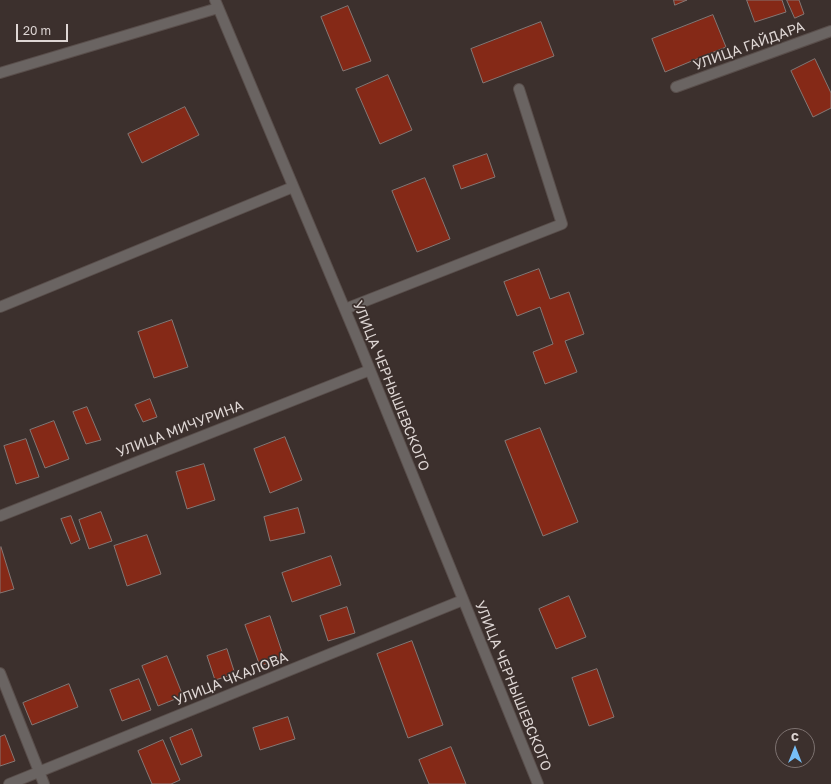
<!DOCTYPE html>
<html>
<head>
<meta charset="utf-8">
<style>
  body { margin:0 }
  #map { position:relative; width:831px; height:784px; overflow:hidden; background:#3c302d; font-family:"Golos Text",sans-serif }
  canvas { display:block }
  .north { position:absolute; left:775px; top:728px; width:40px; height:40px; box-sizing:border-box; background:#3c302d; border:1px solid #7d7270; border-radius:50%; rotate:0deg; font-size:11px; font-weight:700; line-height:16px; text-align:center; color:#ded6d4 }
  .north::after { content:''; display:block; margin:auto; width:14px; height:18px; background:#77bff7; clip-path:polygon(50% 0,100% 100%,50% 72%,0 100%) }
  .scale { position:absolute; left:16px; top:24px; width:52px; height:18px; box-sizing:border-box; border:2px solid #ded6d4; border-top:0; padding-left:5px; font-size:12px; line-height:14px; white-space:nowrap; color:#ded6d4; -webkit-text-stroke:3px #3c302d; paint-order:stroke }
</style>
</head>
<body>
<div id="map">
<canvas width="831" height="784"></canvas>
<div class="north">С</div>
<div class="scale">20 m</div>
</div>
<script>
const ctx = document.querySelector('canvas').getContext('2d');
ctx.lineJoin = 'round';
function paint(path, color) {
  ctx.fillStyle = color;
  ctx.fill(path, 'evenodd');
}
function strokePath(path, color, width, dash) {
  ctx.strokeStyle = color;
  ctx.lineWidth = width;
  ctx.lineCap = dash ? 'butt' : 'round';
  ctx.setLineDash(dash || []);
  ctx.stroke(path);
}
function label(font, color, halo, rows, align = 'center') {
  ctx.font = font + ' "Golos Text",sans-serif';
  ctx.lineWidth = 3.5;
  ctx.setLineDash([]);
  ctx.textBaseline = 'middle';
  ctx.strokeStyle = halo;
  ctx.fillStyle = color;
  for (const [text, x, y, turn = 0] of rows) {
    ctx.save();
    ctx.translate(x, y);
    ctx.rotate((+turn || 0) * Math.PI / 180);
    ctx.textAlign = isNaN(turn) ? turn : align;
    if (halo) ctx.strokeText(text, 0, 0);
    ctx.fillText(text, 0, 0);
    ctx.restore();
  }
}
const building = new Path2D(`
  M674,0h13l-12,5z
  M747,0h35l4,12 -31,10z
  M787,0h12l5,14 -9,4z
  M348,6l23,55 -28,10 -22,-54z
  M713,15l13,32 -61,25 -13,-33z
  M541,22l13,34 -71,27 -12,-34z
  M815,59l16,34v15l-18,9 -22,-46z
  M388,75l24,55 -32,14 -24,-55z
  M185,107l14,28 -57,28 -14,-29z
  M487,154l8,23 -34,12 -8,-23z
  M425,178l25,61 -33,13 -25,-61z
  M539,269l11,30 19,-7 15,42 -19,7 12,31 -32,12 -12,-32 20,-8 -13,-37 -23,9 -13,-34z
  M172,320l16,47 -34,11 -16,-46z
  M150,399l7,18 -14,5 -8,-17z
  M87,407l14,33 -15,4 -13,-32z
  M54,421l15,38 -24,9 -15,-38z
  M540,428l38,94 -35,14 -38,-95z
  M285,437l17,43 -32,13 -16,-44z
  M26,439l13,38 -23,7 -12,-38z
  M204,464l11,36 -28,9 -11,-37z
  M298,508l7,25 -35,8 -6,-24z
  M101,512l11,29 -23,8 -10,-29z
  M71,516l9,24 -9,4 -10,-25z
  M147,535l14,39 -34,12 -13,-40z
  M1,547l13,42 -14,4v-45z
  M331,556l10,29 -49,17 -10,-29z
  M569,596l17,41 -30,12 -17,-40z
  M347,607l8,26 -27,8 -8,-25z
  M270,616l14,42 -24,8 -15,-41z
  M412,641l31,84 -35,13 -31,-84z
  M227,649l8,25 -20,6 -8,-24z
  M167,656l16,40 -25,10 -16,-40z
  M597,669l17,48 -25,9 -17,-48z
  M139,679l12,31 -29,11 -12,-31z
  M69,684l9,23 -46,18 -9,-22z
  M288,717l7,22 -35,11 -7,-22z
  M192,729l10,27 -21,9 -11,-27z
  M5,735l10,26 -15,5v-29z
  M163,740l17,40 -9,4h-19l-14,-33z
  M451,747l15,37h-37l-10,-24z`);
paint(building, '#852917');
strokePath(building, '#857774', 1);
const minor = new Path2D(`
  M215,0l144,343 179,441
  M0,73l218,-65
  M676,87l155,-56
  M0,307l293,-120
  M345,309l217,-85 -43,-135
  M0,516l370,-146
  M0,673l44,111
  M9,784l454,-184`);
strokePath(minor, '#594e4b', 12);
strokePath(minor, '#6a6462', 10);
label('14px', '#ded6d4', '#3c302d', [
  ["УЛИЦА ГАЙДАРА",749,46,-20],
  ["УЛИЦА ЧЕРНЫШЕВСКОГО",391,386,68],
  ["УЛИЦА МИЧУРИНА",180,429,-21],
  ["УЛИЦА ЧКАЛОВА",231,679,-22],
  ["УЛИЦА ЧЕРНЫШЕВСКОГО",513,686,68]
]);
</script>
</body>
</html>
